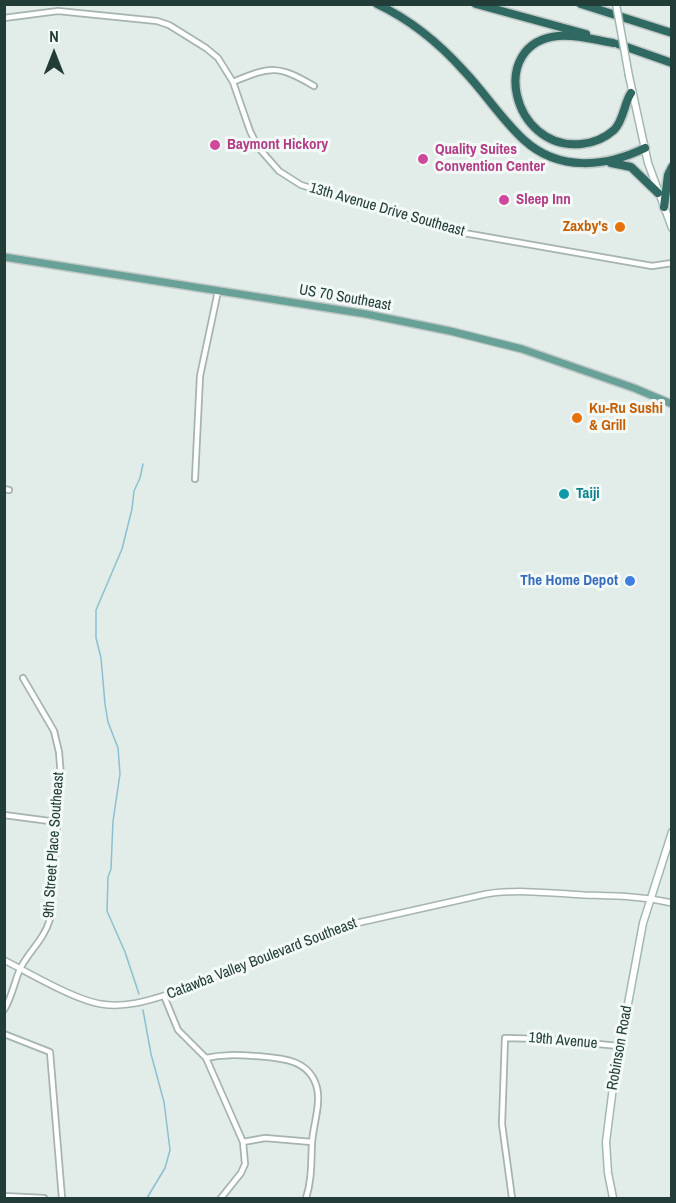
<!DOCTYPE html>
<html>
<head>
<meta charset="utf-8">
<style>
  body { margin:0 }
  #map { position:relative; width:676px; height:1203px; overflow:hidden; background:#e2ece9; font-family:"Archivo Narrow",sans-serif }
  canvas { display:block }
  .frame { position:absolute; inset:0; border:6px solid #223d38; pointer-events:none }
  .north { position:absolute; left:24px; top:24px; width:60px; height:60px; -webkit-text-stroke:4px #f3f9f6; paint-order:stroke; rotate:0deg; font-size:16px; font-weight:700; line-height:24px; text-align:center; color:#223d38 }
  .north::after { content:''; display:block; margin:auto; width:21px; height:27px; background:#223d38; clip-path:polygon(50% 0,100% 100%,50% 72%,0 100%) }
</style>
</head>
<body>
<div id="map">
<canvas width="676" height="1203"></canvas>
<div class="frame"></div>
<div class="north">N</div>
</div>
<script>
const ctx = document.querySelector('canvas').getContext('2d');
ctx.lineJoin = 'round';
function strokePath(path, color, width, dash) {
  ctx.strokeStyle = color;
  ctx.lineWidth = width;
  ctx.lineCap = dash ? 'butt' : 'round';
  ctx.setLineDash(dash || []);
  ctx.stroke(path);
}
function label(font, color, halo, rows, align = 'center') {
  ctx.font = font + ' "Archivo Narrow",sans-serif';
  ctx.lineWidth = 6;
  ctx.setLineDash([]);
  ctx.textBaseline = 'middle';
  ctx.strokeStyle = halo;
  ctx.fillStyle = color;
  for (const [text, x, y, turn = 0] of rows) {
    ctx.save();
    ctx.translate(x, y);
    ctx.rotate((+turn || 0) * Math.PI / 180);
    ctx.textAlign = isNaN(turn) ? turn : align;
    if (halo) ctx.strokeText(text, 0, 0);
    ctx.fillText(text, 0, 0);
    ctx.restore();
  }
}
strokePath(new Path2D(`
  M139,994l-14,-42 -18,-41 1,-34 3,-8 2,-48 7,-47 -2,-26 -10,-26 -3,-18 -4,-46 -5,-20v-28l26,-61 10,-40 2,-18 6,-13 3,-14
  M143,1010l8,44 13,48 6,48 -5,18 -18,30`), '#8bc0d1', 1.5);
const minor = new Path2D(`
  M4,18l54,-7 99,10 12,4 37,23 12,10 15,24 17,49 8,16 21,24 22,14 146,45 205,36 20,-3
  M233,82c38,-16 45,-17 81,4
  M195,479l5,-103 18,-85
  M4,489l5,1
  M4,815l53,7
  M164,996l14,34 28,28 37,84 2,22 -4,9 -20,25
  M4,1010c8,-13 10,-27 16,-41 9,-18 24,-29 30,-50l11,-142 -2,-25 -5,-21 -31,-53
  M4,1034l46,18 12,146
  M206,1058c17,-4 32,-3 50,-2 25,2 54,3 61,32 4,17 -4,37 -5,55 -1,19 0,37 -6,55
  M243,1142l22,-4 47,4
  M4,1196l40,2
  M512,1198l-10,-74 3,-86 40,1 74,7`);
const tertiary = new Path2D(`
  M4,960c25,13 71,40 97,44 23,4 47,-3 68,-10l165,-65 23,-6 129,-29c32,-5 65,-1 98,1 29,1 59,1 88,8`);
const secondary = new Path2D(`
  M629,76l19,87 24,65
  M613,1198l-5,-25 -2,-31 8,-63 29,-156 29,-91`);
const primary = new Path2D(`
  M4,257l362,57 84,17 72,18 112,39 38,16`);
const motorway = new Path2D(`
  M377,4c34,16 62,39 87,67 21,22 38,49 60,69 35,32 82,27 121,8
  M476,4l110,30
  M581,4l91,29
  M613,43c-18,-3 -37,-9 -55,-7 -71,7 -46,115 23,108 12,-1 24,-6 33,-14 10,-10 10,-27 17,-37
  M618,44l54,19
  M611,163l20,4 27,26
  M664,207l4,-32 4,-8`);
strokePath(minor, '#a5b4b0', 8);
strokePath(tertiary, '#a5b4b0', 8);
strokePath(secondary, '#a1b8b2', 9);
strokePath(primary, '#c1c9c7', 10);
strokePath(motorway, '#c1c9c7', 11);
strokePath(minor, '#fff', 4.5);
strokePath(tertiary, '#fff', 5);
strokePath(secondary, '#fff', 6);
strokePath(primary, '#67a197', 7);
strokePath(motorway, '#2f6962', 8);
const secondaryBridge = new Path2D(`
  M616,4l13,72`);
strokePath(secondaryBridge, '#a1b8b2', 9, []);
strokePath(secondaryBridge, '#fff', 6);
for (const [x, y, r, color] of [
  [215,145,6,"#d1479c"],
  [423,159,6,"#d1479c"],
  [504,200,6,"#d1479c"],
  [620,227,6,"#e8710a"],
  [577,418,6,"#e8710a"],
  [564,494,6,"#0f9aa8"],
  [630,581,6,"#3f7fe0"]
]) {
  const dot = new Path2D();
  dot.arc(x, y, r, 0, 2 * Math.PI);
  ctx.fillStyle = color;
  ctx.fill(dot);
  strokePath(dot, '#f3f9f6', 2);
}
label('bold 15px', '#b23c85', '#f3f9f6', [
  ["Baymont Hickory",227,145],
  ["Quality Suites",435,150],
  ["Convention Center",435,167],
  ["Sleep Inn",516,200]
], 'left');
label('15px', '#223d38', '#f3f9f6', [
  ["13th Avenue Drive Southeast",387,210,16],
  ["US 70 Southeast",345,298,10],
  ["9th Street Place Southeast",54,845,-86],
  ["Catawba Valley Boulevard Southeast",262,959,-21],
  ["19th Avenue",563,1041,5],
  ["Robinson Road",620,1048,-80]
]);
label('bold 15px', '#c56008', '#f3f9f6', [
  ["Zaxby's",608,227],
  ["Ku-Ru Sushi",589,409,"left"],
  ["& Grill",589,426,"left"]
], 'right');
label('bold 15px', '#0d838f', '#f3f9f6', [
  ["Taiji",576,494]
], 'left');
label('bold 15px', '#366cbe', '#f3f9f6', [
  ["The Home Depot",618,581]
], 'right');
</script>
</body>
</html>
